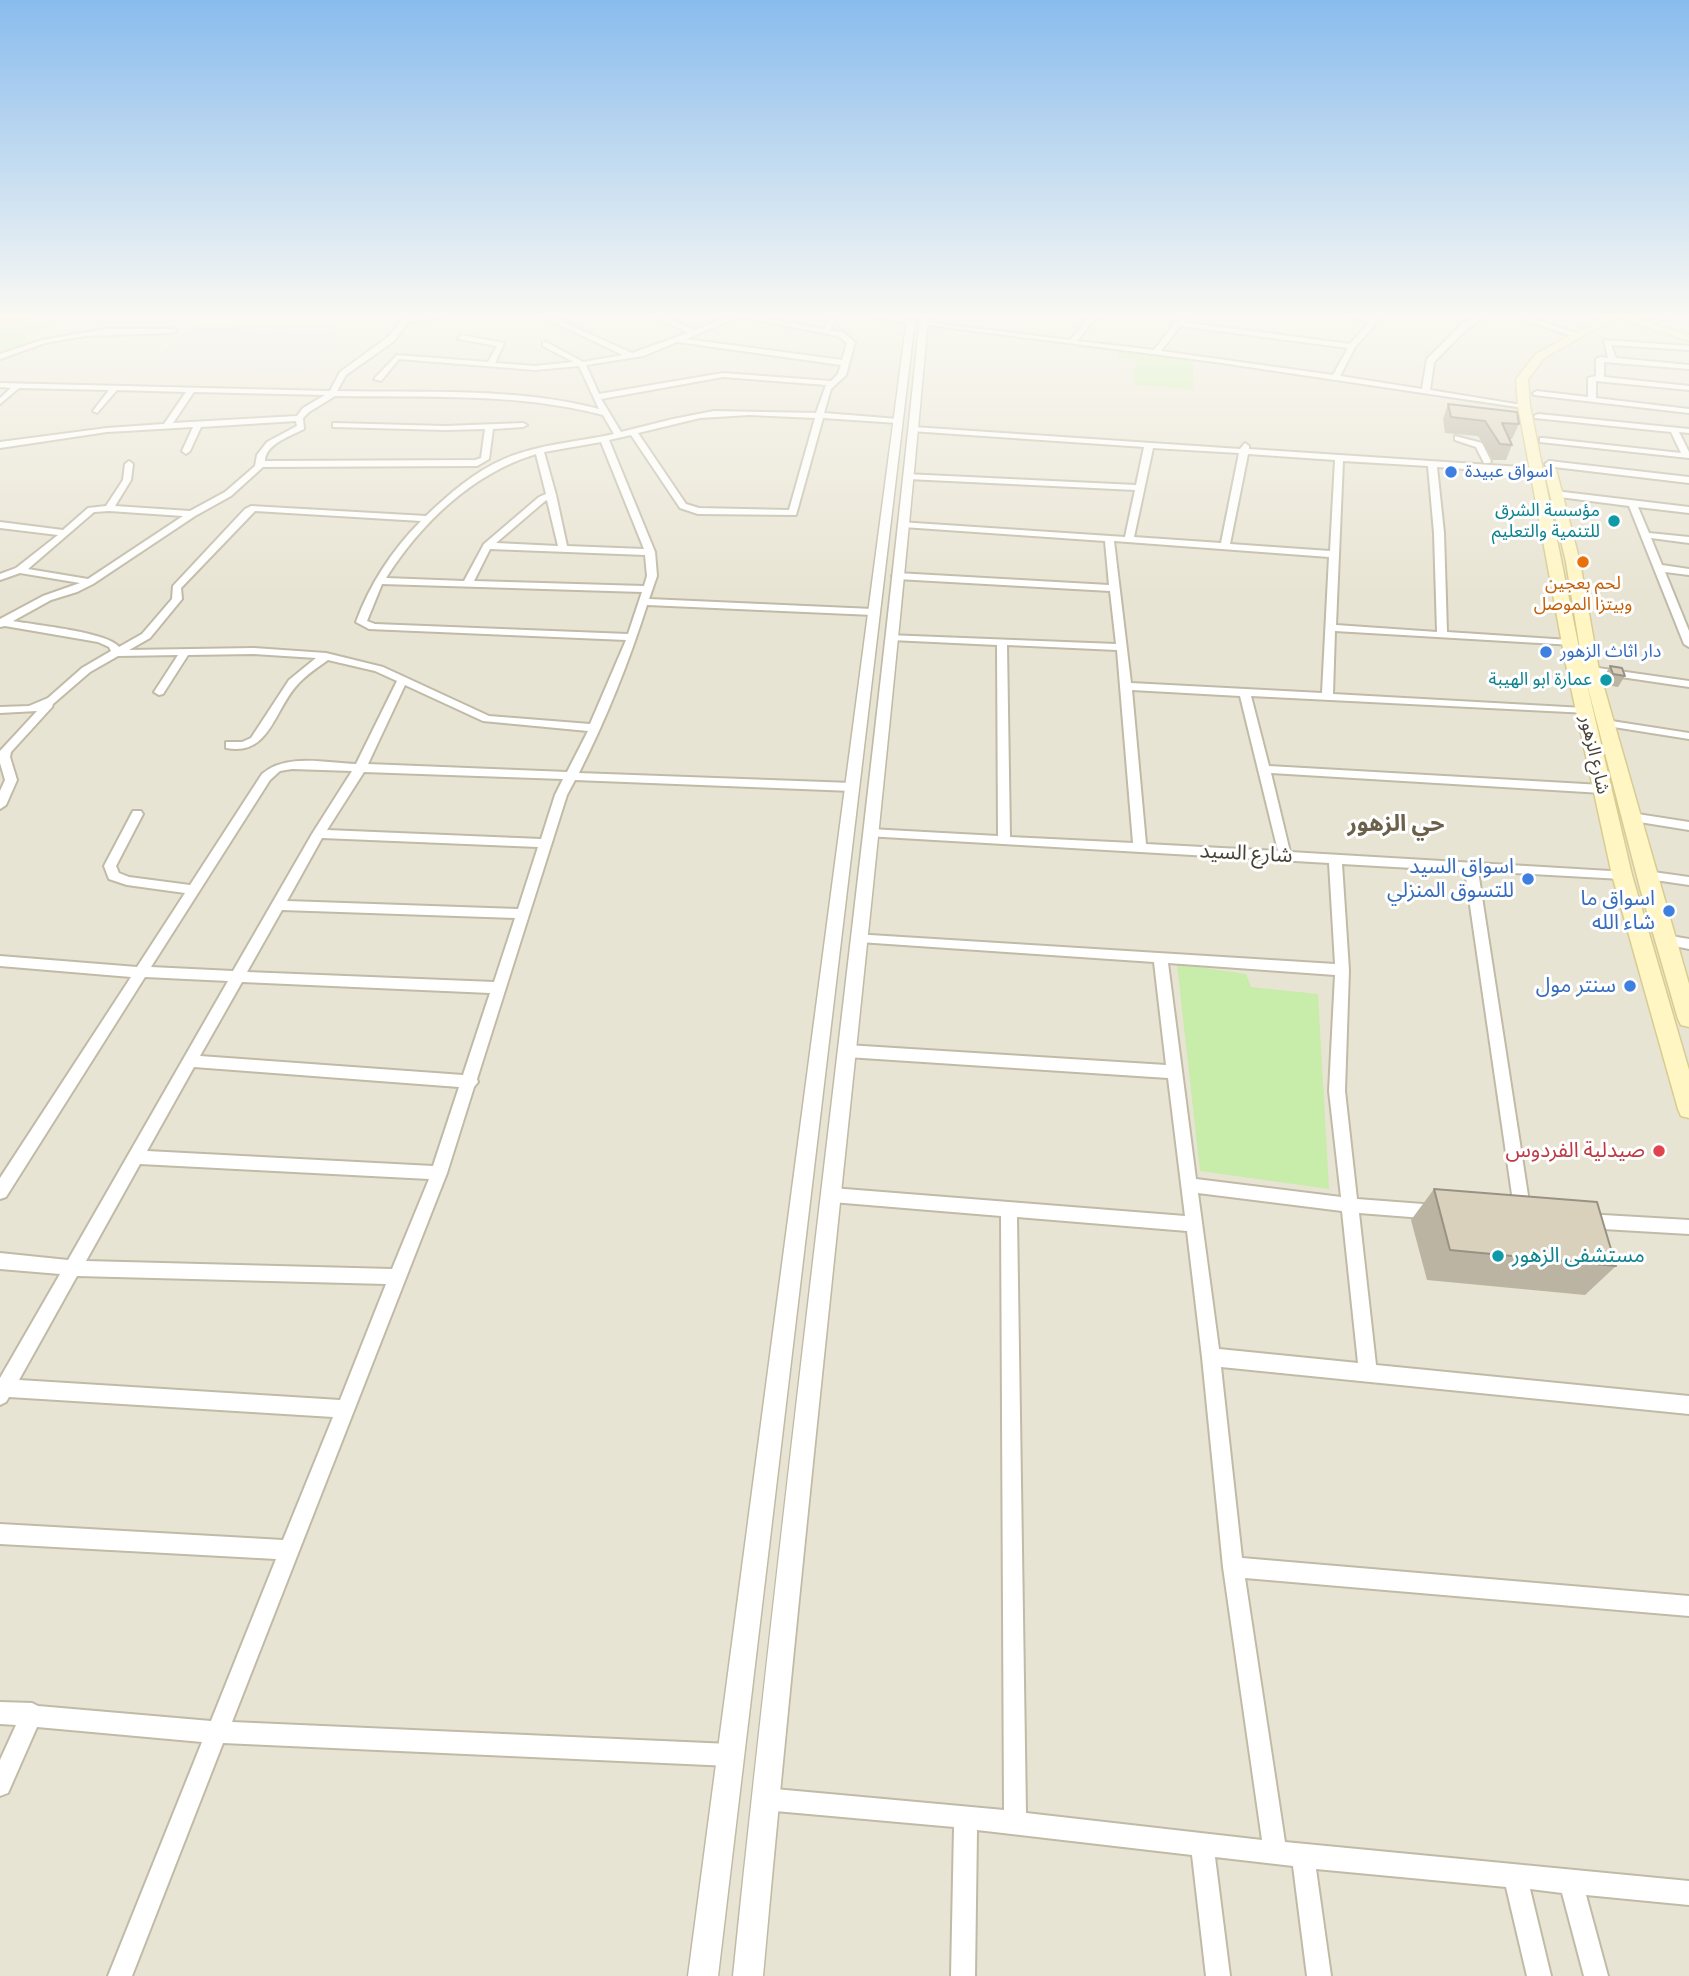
<!DOCTYPE html>
<html>
<head>
<meta charset="utf-8">
<style>
  body { margin:0 }
  canvas { display:block; background:#f4f1e5 }
</style>
</head>
<body>
<canvas width="1689" height="1976"></canvas>
<script>
const ctx = document.querySelector('canvas').getContext('2d');
ctx.lineJoin = 'round';
function paint(path, color) {
  ctx.fillStyle = color;
  ctx.fill(path, 'evenodd');
}
function strokePath(path, color, width, dash) {
  ctx.strokeStyle = color;
  ctx.lineWidth = width;
  ctx.lineCap = dash ? 'butt' : 'round';
  ctx.setLineDash(dash || []);
  ctx.stroke(path);
}
function label(font, color, halo, rows, align = 'center') {
  ctx.font = font + ' "Archivo Narrow","Noto Sans Arabic",sans-serif';
  ctx.lineWidth = 6;
  ctx.setLineDash([]);
  ctx.textBaseline = 'middle';
  ctx.strokeStyle = halo;
  ctx.fillStyle = color;
  for (const [text, x, y, turn = 0] of rows) {
    ctx.save();
    ctx.translate(x, y);
    ctx.rotate((+turn || 0) * Math.PI / 180);
    ctx.textAlign = isNaN(turn) ? turn : align;
    if (halo) ctx.strokeText(text, 0, 0);
    ctx.fillText(text, 0, 0);
    ctx.restore();
  }
}
paint(new Path2D(`
  M336,318h1353v1658h-1689v-1627l17,1 14,-5 -8,-12 30,-8 131,4 -45,40 202,-39h-16z`), '#e8e4d3');
paint(new Path2D(`
  M28,318h170l-5,4 -21,6 -153,-4z
  M189,327l136,3h17l-33,42 -5,2 -165,-5z`), '#e6e2da');
paint(new Path2D(`
  M0,318h28l-8,6 33,1 -30,8 9,12 -15,5 -17,-1z
  M1117,350l76,11v28l-57,-4 -3,-16 5,-2 -1,-3 -4,-1 -1,-4h-14z
  M1177,964l69,10 5,13 67,7 11,195 -129,-18z`), '#c8ecaa');
const minor = new Path2D(`
  M404,318h37l-33,4 -14,19 -48,34 -9,16c86,2 179,-4 262,18l-20,-43 -44,4 -136,-11 -18,22 -7,-2 23,-24 91,7 9,-16 -39,-7 3,-4 43,8 -9,20 40,3 39,-4 -31,-16v-4h3l37,20 40,-7 -78,-37h9l78,35 56,-20 -31,-15h9l29,12 31,-12h10l-50,21 156,21 5,-17 -9,-7 -91,-18h16l61,11 5,-11h7l-6,12 13,2 12,10 -9,33 -15,14 -7,24 74,6 4,2 -4,2 -75,-5 -27,97 -98,-1 -18,-6 -49,-73 -22,5 46,112 2,24 -8,23 224,10 5,3 -5,3 -226,-10c-18,57 -41,114 -68,168l273,10 6,4 -6,4 -277,-11 -8,15 -90,284 1,3 -4,5 -27,86 -215,549 498,22 8,3 3,8 -3,8 -8,3 -507,-23 -91,233h-24l94,-234 -165,-15 -29,66 -8,3v-36l16,-35 -16,-1v-22l32,1 6,3 173,15 65,-162 -276,-15v-20l283,16 50,-123 -324,-20 -3,5 -6,3v-27l60,-104 -60,-5v-16l68,7 160,-279 -83,-4 -139,220 -6,2v-21l131,-201 -131,-11v-10l137,11 48,-74 -58,-8 -18,-6 -5,-13 29,-55h8l2,3 -27,52 3,7 10,4 61,8 72,-111c24,-21 64,-11 94,-10l41,-83 -22,-10 -47,-11c-10,7 -22,15 -30,24 -24,25 -28,73 -72,64v-6h16l9,-4 38,-58 27,-22 -62,-4 -66,1 -25,39 -4,1 -5,-3 24,-37 -60,1 -28,16 -37,32 -1,3 -41,45 -1,5 7,23 -11,25 -6,4v-18l5,-11 -5,-17v-12l37,-40 -37,2v-6l29,-1 19,-8 34,-30 29,-17 -2,-4 -11,-5 -93,-16 -5,1v-8l43,-23 37,-13 -60,-10 -20,7v-6l16,-6 42,-33 -58,-7v-6l63,8 25,-22 18,-2 17,-26 2,-16 4,-3 4,3 -2,16 -16,26 75,5 35,-19 30,-26 2,-11 10,-13 30,-16 -1,-5 -95,6 -11,24 -4,3 -4,-3 11,-24 -86,5 -107,16v-6l107,-14 57,-4 22,-32 -69,-2 -20,23 -4,-2 16,-21 -90,-2 -19,16v-6l11,-10 -11,-1v-4l330,8 10,-19 48,-35zM677,342h1l163,23 -3,9 -7,7 -108,-8 -124,21 -13,-29 57,-9zM723,377l103,8 -10,28 -102,-2 -41,8 -52,13 -20,-33zM194,392l131,3 -22,13 -6,8 -124,7zM335,396c88,2 182,-4 268,19l11,19c-36,8 -75,10 -110,25 -30,13 -55,35 -78,57l-175,-10 -6,3 -72,77 -1,13 -30,35 -23,13c-11,-15 -85,-22 -106,-26l38,-21 26,-8 16,-8 102,-68 36,-20 32,-29 214,-1 12,-7 4,-30 30,-2 4,-2 -4,-2 -78,3 -109,-3h-3v4l112,3 40,-1 -4,29 -6,2 -210,1c0,-17 26,-25 39,-32l-1,-11 6,-6zM749,415l66,3 -26,92 -90,-2 -13,-4 -48,-71 62,-15zM601,442l43,107 -77,-3 -11,-51 -12,-43zM536,454l10,40 -7,3 -55,47 -20,37 -78,-3c35,-55 87,-105 150,-124zM547,500l11,46 -62,-3 49,-42zM109,511l74,5 -95,63 -60,-10 66,-57zM255,511l166,10c-29,29 -51,63 -65,101l13,7 257,11 -36,84 -101,-8 -106,-49 -57,-14 -72,-5 -125,2 21,-12 32,-39 -1,-11zM490,549l155,6 2,21 -3,10 -170,-5zM382,584l260,8 -14,42 -253,-10 -8,-3zM405,685l78,36 105,10 -21,41 -199,-8zM292,769l60,2 -40,63 -79,137 -82,-4 119,-187 10,-9zM364,772l199,7 -8,16 -14,44 -214,-9zM322,838l216,9 -20,62 -231,-8zM282,910l233,8 -21,64 -247,-10zM242,982l248,11 -27,82 -263,-19zM194,1067l265,20 -26,79 -286,-15zM140,1164l289,15 -37,90 -306,-8zM77,1276l309,8 -46,116 -321,-20z
  M880,318h19l16,4 -4,2z
  M1089,318h7l-19,23 77,9 25,-32h7l-3,4 167,22 20,-22 -17,-4h28l-26,29 -15,29 82,13 5,-30 35,-35 12,-6h9l-15,10 -34,34 -4,28 98,16 -4,2 -309,-46 -295,-38 4,-2 146,18zM1180,326l168,22 -15,27 -172,-24z
  M1520,318h11l50,17 -7,2z
  M1656,318h11l-14,5 -4,-2z
  M106,329h67l4,2 -4,2 -88,3 -40,7 -45,16v-5l42,-14z
  M1604,340l85,6v4l-78,-5 5,13 73,7v4l-85,-7v15l85,9v4l-93,-9v17l93,11v4l-155,-18 -1,-2 4,-2 51,6v-19l8,-2v-17l4,-2 8,1z
  M1538,414l151,15v4l-10,-1 10,20v6l-149,-16v-4h3l138,15 -10,-21 -136,-14 -1,-2z
  M914,427l326,22 5,-6 4,3v3l287,19 4,3 -4,3 -99,-7 7,66 3,99 122,8 4,1v4l-238,-14 -2,63 251,14 6,3 -2,2 -337,-17 18,70 333,19 6,4 -6,4 -331,-20 19,79 337,20 1,3 -6,4 -144,-8 53,344 -2,5 -6,2 -6,-2 -2,-5 -50,-344 -123,-7 7,106 -4,121 12,108 79,6 6,2 2,5 -2,5 -6,2 -77,-6 17,152 313,31v18l-468,-47 21,191 447,38v20l-444,-38 40,264 404,39v24l-103,-10 22,81h-24l-22,-83 -32,-4 21,87h-24l-21,-89 -190,-18 15,107h-24l-14,-110 -78,-9 15,119h-24l-14,-121 -215,-25 -2,146h-24l3,-149 -190,-17 -8,-3 -3,-8 3,-8 8,-3 240,22 -3,-594 -169,-14 -6,-2 -2,-5 2,-5 6,-2 353,28 -17,-138 -321,-21 -5,-2 -2,-4 2,-4 5,-2 319,20 -12,-103 -295,-20 -7,-5 2,-3 481,30 -6,-101 -463,-27 -2,-3 2,-3 4,-1 128,7 -1,-191 -106,-5 -4,-1v-4l229,9 -6,-53 -213,-12 -5,-3 5,-3 212,12 -4,-44 -202,-14 -3,-1v-4l225,15 10,-47 -227,-11 -4,-3 1,-2 231,11 8,-38 -233,-16 -1,-2zM1153,448l86,5 -18,90 -87,-6zM1248,454l87,6 -5,91 -100,-7zM1343,461l85,5 6,67 3,99 -101,-7zM1114,541l215,16 -7,136 -191,-10zM1007,645l110,5 16,193 -123,-6zM1132,690l108,6 38,155 -132,-7zM1168,963l167,12 -6,116 12,106 -145,-18zM1198,1193l144,18 16,152 -139,-14zM1017,1217l170,14 15,126 21,210 39,273 -236,-27z
  M1455,436l27,7 9,18 -1,2h-6l-8,-16 -21,-7z
  M1549,461l140,16v6l-143,-17 -1,-2z
  M1555,491l134,16v6l-51,-6 11,26 40,4v6l-38,-5 11,27 27,4v6l-24,-3 24,59v16l-5,-3 -55,-138 -77,-10 -1,-2z
  M1591,667l98,14v6l-102,-15v-4z
  M1605,720l84,13v6l-88,-14v-4z
  M1631,813l58,9v8l-62,-10 -2,-3 2,-3z
  M1646,871l43,6v8l-48,-7 -1,-3z
  M1665,935l24,4v10l-29,-6 -2,-3z
  M1586,1214l103,6v14l-103,-6 -6,-2 -2,-5 2,-5z`);
const tertiary = new Path2D(`
  M907,318h8l-197,1658h-30z
  M920,318h8c-49,553 -115,1105 -165,1658h-30c57,-553 130,-1105 187,-1658z`);
const secondary = new Path2D(`
  M1602,318h13l-71,40 -16,21 2,27 53,262 -17,-106 -22,-93 6,-4 6,4 24,93 19,108 90,314v43l-8,-2 -3,-6 -38,-131 -55,-212 47,199 57,195v48l-8,-2 -3,-7 -66,-234 -46,-210 -48,-259 -2,-27 20,-25z
  M1619,318h16l54,17v6z`);
strokePath(minor, '#c0baa7', 4);
strokePath(tertiary, '#c0baa7', 3);
strokePath(secondary, '#d7cc91', 3);
paint(minor, '#fff');
paint(tertiary, '#fff');
paint(secondary, '#fff6c4');
paint(new Path2D(`
  M1448,404l71,20 -7,15h-2l2,6 -6,15h-13l-15,-24 -33,-3 -2,-14z
  M1610,666l15,10 -7,11 -12,-2 -2,-8z
  M1434,1189l182,77 -31,29 -158,-15 -16,-60z`), '#bbb4a2');
const building = new Path2D(`
  M1448,404l69,8 2,12 -17,-1 10,22 -12,-1 -15,-23 -34,-4z
  M1610,666l12,2 3,8 -12,-2z
  M1434,1189l163,13 19,64 -166,-16z`);
paint(building, '#dad1bc');
strokePath(building, '#999284', 2);
const sky = ctx.createLinearGradient(0, 0, 0, 595);
sky.addColorStop(0, '#89bcee');
sky.addColorStop(0.53, '#faf9f3');
sky.addColorStop(1, '#faf9f300');
ctx.fillStyle = sky;
ctx.fillRect(0, 0, 1689, 595);
for (const [x, y, r, color] of [
  [1451,472,7,"#3f7fe0"],
  [1614,521,7,"#0f9aa8"],
  [1583,562,7,"#e8710a"],
  [1546,652,7,"#3f7fe0"],
  [1606,680,7,"#0f9aa8"],
  [1528,879,7,"#3f7fe0"],
  [1669,911,7,"#3f7fe0"],
  [1630,986,7,"#3f7fe0"],
  [1659,1151,7,"#e0444e"],
  [1498,1256,7,"#0f9aa8"]
]) {
  const dot = new Path2D();
  dot.arc(x, y, r, 0, 2 * Math.PI);
  ctx.fillStyle = color;
  ctx.fill(dot);
  strokePath(dot, '#fff', 2.5);
}
label('18px', '#366cbe', '#fff', [
  ["اسواق عبيدة",1465,472],
  ["دار اثاث الزهور",1560,652]
], 'left');
label('18px', '#0d838f', '#fff', [
  ["مؤسسة الشرق",1600,511],
  ["للتنمية والتعليم",1600,532],
  ["عمارة ابو الهيبة",1592,680]
], 'right');
label('18px', '#c56008', '#fff', [
  ["لحم بعجين",1583,584],
  ["وبيتزا الموصل",1583,605]
]);
label('18px', '#474134', '#fff', [
  ["شارع الزهور",1594,755,77]
]);
label('21px', '#474134', '#fff', [
  ["شارع السيد",1246,854,3]
]);
label('21px', '#366cbe', '#fff', [
  ["اسواق السيد",1514,867],
  ["للتسوق المنزلي",1514,891],
  ["اسواق ما",1655,899],
  ["شاء الله",1655,923],
  ["سنتر مول",1616,986]
], 'right');
label('21px', '#be3a42', '#fff', [
  ["صيدلية الفردوس",1645,1151]
], 'right');
label('21px', '#0d838f', '#fff', [
  ["مستشفى الزهور",1512,1256]
], 'left');
label('bold 23px', '#6b614a', '#fff', [
  ["حي الزهور",1396,825]
]);
</script>
</body>
</html>
